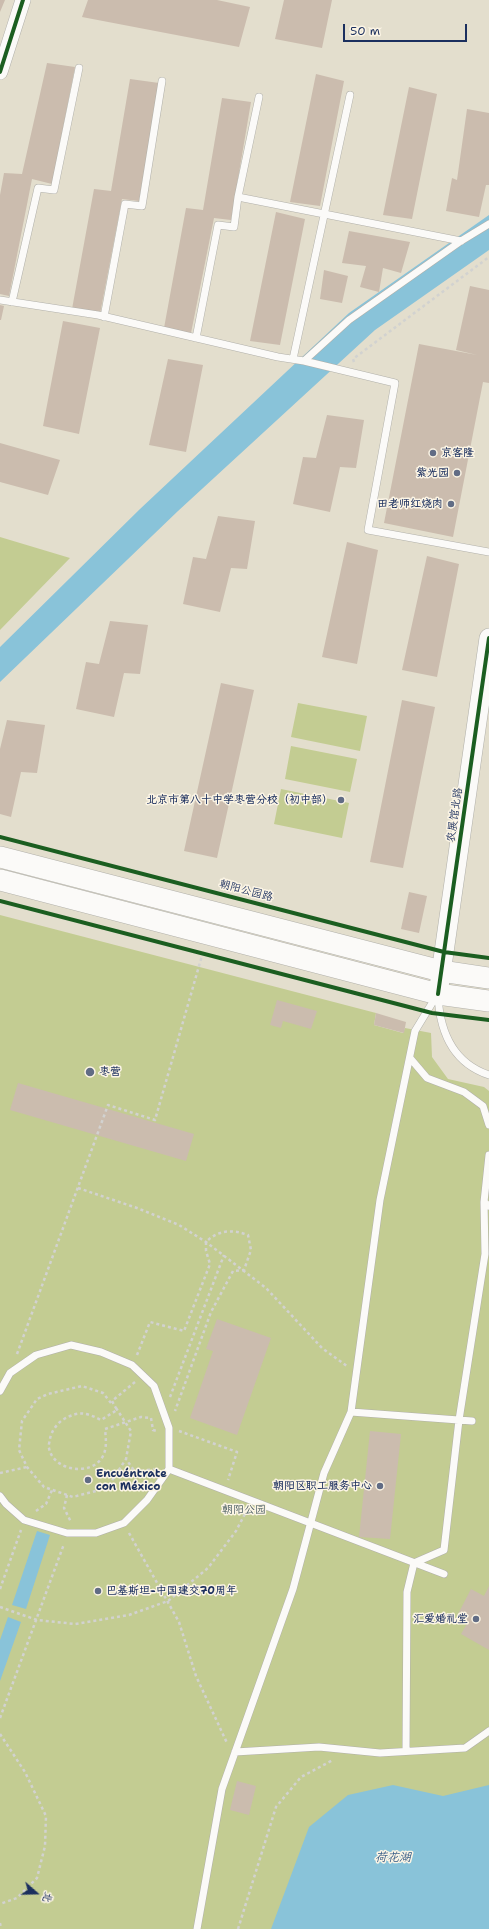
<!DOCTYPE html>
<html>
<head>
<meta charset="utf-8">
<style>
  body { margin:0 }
  #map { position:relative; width:489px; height:1929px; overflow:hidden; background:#e3decd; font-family:"Shantell Sans","LXGW WenKai TC",sans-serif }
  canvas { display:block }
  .north { position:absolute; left:16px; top:1873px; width:40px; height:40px; -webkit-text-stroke:3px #fcf5e5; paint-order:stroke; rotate:110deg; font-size:11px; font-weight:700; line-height:16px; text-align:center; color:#1b2f5e }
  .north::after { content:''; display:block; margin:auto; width:14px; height:18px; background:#1b2f5e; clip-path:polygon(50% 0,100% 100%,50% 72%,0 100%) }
  .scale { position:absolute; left:343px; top:24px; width:124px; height:18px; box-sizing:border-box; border:2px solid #1b2f5e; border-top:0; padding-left:5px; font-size:12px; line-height:14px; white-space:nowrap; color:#1b2f5e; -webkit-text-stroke:3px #fcf5e5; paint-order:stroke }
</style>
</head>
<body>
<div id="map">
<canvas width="489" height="1929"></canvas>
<div class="north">北</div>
<div class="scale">50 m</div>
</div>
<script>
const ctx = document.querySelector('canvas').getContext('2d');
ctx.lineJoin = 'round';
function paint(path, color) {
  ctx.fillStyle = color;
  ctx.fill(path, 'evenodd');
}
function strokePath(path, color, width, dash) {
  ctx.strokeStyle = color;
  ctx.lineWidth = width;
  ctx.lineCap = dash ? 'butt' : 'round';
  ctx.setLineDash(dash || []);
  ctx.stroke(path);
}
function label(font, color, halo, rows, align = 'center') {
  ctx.font = font + ' "Shantell Sans","LXGW WenKai TC",sans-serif';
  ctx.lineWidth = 3;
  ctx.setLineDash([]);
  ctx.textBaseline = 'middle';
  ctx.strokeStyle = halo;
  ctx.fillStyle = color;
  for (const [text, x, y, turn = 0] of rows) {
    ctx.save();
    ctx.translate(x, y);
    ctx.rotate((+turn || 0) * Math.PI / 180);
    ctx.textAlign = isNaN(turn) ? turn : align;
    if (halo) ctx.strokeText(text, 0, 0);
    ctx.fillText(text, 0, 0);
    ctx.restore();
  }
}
paint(new Path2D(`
  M0,537l70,21 -70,72z
  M298,703l69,13 -7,35 -69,-14z
  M291,746l66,13 -7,33 -65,-13z
  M281,789l68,14 -7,35 -68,-14z
  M0,915l376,98 -2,12 29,8 2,-5 26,5 1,24 16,22 36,8 5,4v838h-489z`), '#c3cc92');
paint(new Path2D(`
  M489,215v35l-114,80 -197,181 -178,171v-35l140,-138 209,-196z
  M37,1531l13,4 -24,74 -14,-4z
  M8,1617l13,5 -21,59v-41z
  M393,1785l50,11 46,-11v144h-218l38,-102 39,-32z`), '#89c3d9');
paint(new Path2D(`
  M0,0h5l-5,12z
  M88,0h129l33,7 -11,40 -157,-30z
  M284,0h48l-10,48 -47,-9z
  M47,63l28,4 -23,117 -20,-5 -23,117 -9,-2v-99l4,-22 18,1z
  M316,74l28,7 -24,125 -30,-4z
  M130,79l29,4 -20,118 -17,-2 -22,115 -28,-5 22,-120 17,2z
  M409,87l28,7 -25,125 -29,-4z
  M222,98l29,4 -20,118 -17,-2 -23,115 -27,-5 22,-120 17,2z
  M467,109l22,4v72h-3l-7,32 -33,-6 6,-33 5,2z
  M276,212l29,7 -25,126 -30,-4z
  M349,231l61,11 -9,31 -18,-5 -4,24 -19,-5 6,-21 -24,-3z
  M324,270l24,6 -6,27 -22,-4z
  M470,286l19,4v93l-6,-1 -30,155 -69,-14 35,-179 58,11 -21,-5z
  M0,305l4,1 -3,14h-1z
  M63,321l37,7 -21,106 -36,-8z
  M168,359l35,6 -17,87 -37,-7z
  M327,415l37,5 -8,48 -16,-1 -10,45 -37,-8 10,-47 13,1z
  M0,443l60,17 -12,35 -48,-13z
  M218,516l37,5 -8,48 -16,-1 -11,44 -37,-8 10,-47 13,2z
  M347,542l31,8 -21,114 -35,-7z
  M427,556l32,8 -22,113 -35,-7z
  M110,621l38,4 -8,49 -16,-1 -10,44 -38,-8 10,-47 13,2z
  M221,683l33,7 -37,168 -33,-7z
  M402,700l33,7 -32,161 -33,-6z
  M7,720l38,5 -8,48 -16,-1 -10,45 -11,-3v-65z
  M409,892l18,4 -8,37 -18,-4z
  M277,1000l40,11 -6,18 -28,-8 -2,7 -11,-3z
  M376,1013l30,9 -2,11 -30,-8z
  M18,1083l176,51 -8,27 -176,-51z
  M217,1319l54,19 -34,97 -47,-17 23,-67 -7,-2z
  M370,1431l31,3 -11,105 -31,-2z
  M83.5 1479a4.5 4.5 0 1 1 9 0a4.5 4.5 0 1 1-9 0Z
  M489,1586v64l-28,-16 7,-12 -11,-6 14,-27 13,7z
  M237,1781l19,5 -7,29 -19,-5z`), '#cbbcae');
const service = new Path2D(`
  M238,197l223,44
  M0,300l98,15 180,42 26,4 45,-41 112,-79 28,-17
  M12,302l26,-114 16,2 25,-122
  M104,317l21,-113 17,2 20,-125
  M196,338l22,-113 16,2 4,-30 21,-100
  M293,359l57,-264
  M304,361l91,22 -27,147 121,22
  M438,996c2,37 15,67 51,79
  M410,1058l17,20 37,14 19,14 6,19
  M489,1155l-5,47 5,4
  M0,1391l10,-18 26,-18 35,-10 30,7 31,13 22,21 15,42v41l-22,31 -23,23 -28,10h-29l-43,-13 -18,-16 -6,-8
  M351,1412l121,9
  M169,1469l275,105
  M406,1751l1,-159 7,-29 30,-13 15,-130 26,-166 -1,-52
  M235,1752l84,-5 61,6 85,-5 24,-17
  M197,1929l25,-140 71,-200 31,-116 27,-61 29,-212 35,-169 22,-36`);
const minor = new Path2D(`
  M0,72l23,-72`);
const tertiary = new Path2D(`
  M438,994l51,-356`);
const secondary = new Path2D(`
  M0,857l441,114 48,7
  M0,880l438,114 51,7`);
strokePath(service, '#b1b0aa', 8);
strokePath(minor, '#b1b0aa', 16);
strokePath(tertiary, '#b1b0aa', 20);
strokePath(secondary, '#b1b0aa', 22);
strokePath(new Path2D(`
  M354,362l-1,-3 136,-102
  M78,1188l59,20 42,17 27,17 60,46 56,60 25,18
  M17,1354l91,-249 47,15 48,-168
  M137,1355l13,-33 34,9 26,-67 -4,-13v-9c12,-12 26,-13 42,-7l3,15 -7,20 -11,1 -22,41 -36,99
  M135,1382l-23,19 5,9 -16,10c-16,-8 -22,-9 -37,-1 -7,4 -13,13 -14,20 0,2 -2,6 -1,9 4,23 43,29 54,8 4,-8 3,-17 2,-27l36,-12 10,1 2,12 4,1
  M170,1397l54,-142
  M111,1403l-8,-10 -21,-7 -34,8 -11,5 -15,22 -3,29 8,17 17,20 29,10 34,-9 19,-29
  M116,1408l15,23 -5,28 9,13 19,-3
  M179,1431l58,21 -9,28
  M0,1473l27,-6
  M67,1495l-3,13 7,14
  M36,1511l10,-7 6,-14
  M129,1533l50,89 17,54 31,67
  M0,1589l21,-59
  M0,1607l37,13 38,4 54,-9 39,-14 40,-33 28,-37 11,-21
  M0,1718l64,-174
  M0,1734l25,38 21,44 -1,30 -8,32 -20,20 -17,6
  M0,1923l1,6
  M238,1929l38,-122 25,-30 32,-17`), '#d2d2d0', 2.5, [3, 3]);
strokePath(service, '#fbfaf8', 7);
strokePath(minor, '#fbfaf8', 15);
strokePath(tertiary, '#fbfaf8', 19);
strokePath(secondary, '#fbfaf8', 21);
strokePath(new Path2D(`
  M0,72l23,-72
  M0,837l444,115 45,6
  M0,901l432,112 57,7
  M438,994l51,-356`), '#1b5e20', 4);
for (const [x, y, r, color] of [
  [433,453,4,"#616c85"],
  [457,473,4,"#616c85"],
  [451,504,4,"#616c85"],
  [341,800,4,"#616c85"],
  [90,1072,5,"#616c85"],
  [88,1480,4,"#616c85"],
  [380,1486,4,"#616c85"],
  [98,1591,4,"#616c85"],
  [476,1619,4,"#616c85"]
]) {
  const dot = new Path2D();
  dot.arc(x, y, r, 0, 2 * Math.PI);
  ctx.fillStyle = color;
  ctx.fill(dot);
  strokePath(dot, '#fcf5e5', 1.5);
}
label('bold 11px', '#1b2f5e', '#fcf5e5', [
  ["京客隆",441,453,"left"],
  ["紫光园",449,473],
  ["田老师红烧肉",443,504],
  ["北京市第八十中学枣营分校（初中部）",333,800],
  ["枣营",99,1072,"left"],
  ["Encuéntrate",96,1474,"left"],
  ["con México",96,1487,"left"],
  ["朝阳区职工服务中心",372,1486],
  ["巴基斯坦-中国建交70周年",106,1591,"left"],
  ["汇爱婚礼堂",468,1619]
], 'right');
label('11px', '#1b2f5e', '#fcf5e5', [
  ["农展馆北路",455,815,-82],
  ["朝阳公园路",246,891,15]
]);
label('11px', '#465a5f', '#fcf5e5', [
  ["朝阳公园",244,1510]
]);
label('italic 12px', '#305884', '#fcf5e5', [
  ["荷花湖",393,1858]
]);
</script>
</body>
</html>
